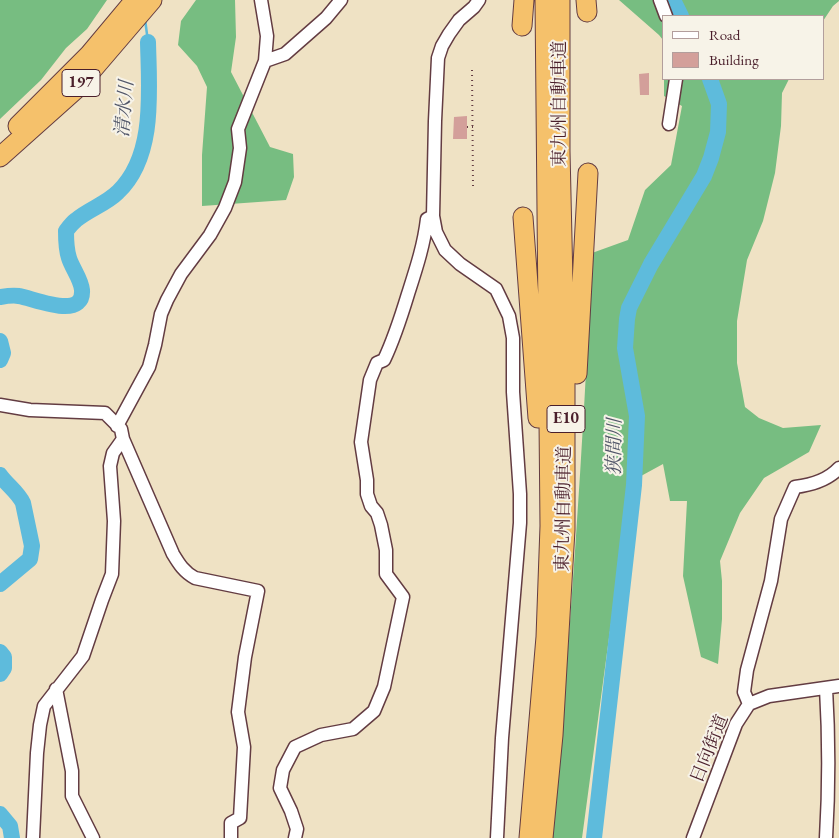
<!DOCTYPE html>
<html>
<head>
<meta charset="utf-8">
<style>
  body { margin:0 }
  #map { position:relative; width:839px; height:838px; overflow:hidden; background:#efe2c4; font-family:"EB Garamond",serif }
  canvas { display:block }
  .legend { position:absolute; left:662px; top:15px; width:162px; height:65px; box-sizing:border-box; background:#f7f3e8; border:1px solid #b29e9c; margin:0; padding:6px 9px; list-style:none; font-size:15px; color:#4a1f2b }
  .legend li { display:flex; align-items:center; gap:10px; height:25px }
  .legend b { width:25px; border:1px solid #b29e9c }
</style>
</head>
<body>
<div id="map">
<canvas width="839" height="838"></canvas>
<ul class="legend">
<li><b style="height:6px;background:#fff"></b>Road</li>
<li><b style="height:14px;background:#d39f9a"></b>Building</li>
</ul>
</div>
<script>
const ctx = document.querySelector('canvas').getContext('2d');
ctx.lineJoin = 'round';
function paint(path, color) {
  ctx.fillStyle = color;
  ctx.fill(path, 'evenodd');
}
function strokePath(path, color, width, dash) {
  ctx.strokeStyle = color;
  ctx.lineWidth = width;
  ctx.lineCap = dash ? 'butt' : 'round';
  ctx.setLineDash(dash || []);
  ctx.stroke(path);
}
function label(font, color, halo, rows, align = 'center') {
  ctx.font = font + ' "EB Garamond","Noto Serif JP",serif';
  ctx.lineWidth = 4;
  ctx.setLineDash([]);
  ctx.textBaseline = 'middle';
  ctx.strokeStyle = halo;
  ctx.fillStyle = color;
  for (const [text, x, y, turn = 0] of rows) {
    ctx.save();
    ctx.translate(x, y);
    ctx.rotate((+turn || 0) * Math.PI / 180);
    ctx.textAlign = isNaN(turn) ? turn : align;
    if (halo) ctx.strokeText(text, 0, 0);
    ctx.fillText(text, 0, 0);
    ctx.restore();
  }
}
paint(new Path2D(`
  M0,0h107l-20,29 -21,19 -25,32 -41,39z
  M196,0h39l1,37 -5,35 39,75 23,7 1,23 -8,23 -84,6v-51l5,-68 -10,-21 -19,-21 3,-24z
  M619,0h220v1l-6,5 -10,15v-5h-160v24l-4,-5z
  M664,79h125l-7,14 -1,33 -6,47 -12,48 -16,39 -10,61v42l8,44 14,11 24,10 38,-3 -12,27 -45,26 -24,35 -20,48 2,20v38l-4,45 -17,-7 -18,-81 4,-75h-17l-7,-37 -33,18 -48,356h-30c18,-195 31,-389 40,-585l36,-13 17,-50 26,-25 11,-59 -18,-10z`), '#77bd81');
strokePath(new Path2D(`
  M145,19l3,23`), '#5ebbdc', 2.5);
strokePath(new Path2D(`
  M673,0l8,16
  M0,297c6,-1 13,-2 19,-1 14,2 65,25 63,-6 -1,-11 -10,-22 -13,-32 -3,-9 -3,-18 -3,-27 3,-4 6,-8 10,-11 13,-11 30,-16 42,-28 38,-36 31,-102 30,-150
  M0,341l3,12 -3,7
  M0,475c7,10 18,17 23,28l9,43 -2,13 -30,25
  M0,652l4,5v11l-4,6
  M0,814l10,12 2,12
  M594,838l40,-353 3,-69 -12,-68 2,-29 2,-11 22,-44 53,-88 7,-18 7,-26 1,-28 -9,-25`), '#5ebbdc', 16);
paint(new Path2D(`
  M649,73v22h-9l-1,-21z
  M467,116v23h-14l1,-22z`), '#d39f9a');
const minor = new Path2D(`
  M479,0l-5,7 -15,13 -10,14 -7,12 -4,12 -3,63 -2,95 3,16 9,18 15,14 36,25 13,27 4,22v54l7,102v29l-18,215 -5,100
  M660,0l6,16
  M265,61l20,-7 41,-36 15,-18
  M669,124l7,-45
  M0,405l30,5 75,3 16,16 2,10 50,115c6,10 11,18 22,24l63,13 -13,66 -7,55 6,35 -4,71 -9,5v15
  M117,426l32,-59 6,-22 6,-31 6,-14 14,-26 29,-39 15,-27 10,-26 5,-34 -2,-19 27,-68 2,-25 -6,-36
  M56,689l16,82v25l21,42
  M749,704l-5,-12 3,-22 24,-89 10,-62 14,-32c16,-2 33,-7 44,-19
  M33,838l4,-85 3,-28 4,-19 39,-50 19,-56 10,-26 2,-53 -4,-55 3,-13 10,-14
  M295,838l2,-9 -6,-18 -11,-23 3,-18 12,-23 26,-12 32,-6 21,-18 10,-24 19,-90 -17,-23v-24l-5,-25 -4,-12 -6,-7 -4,-12v-14l-6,-38 9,-62 7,-17 7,-3c10,-21 17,-43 24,-66 8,-25 16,-49 19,-75l6,-3
  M693,838l43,-114 13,-20 20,-8 70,-10
  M826,838c3,-50 3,-100 0,-150`);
const highway = new Path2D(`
  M586,0l1,12
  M522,26l2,-26
  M18,126l71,-71 46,-55
  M0,157l75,-67 77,-90
  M523,217l15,201
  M577,374l11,-201
  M529,838l17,-201 4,-111 -5,-526
  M543,838l10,-103 12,-205v-159l-5,-220v-151`);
strokePath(minor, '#633c42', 15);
strokePath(highway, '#633c42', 21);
strokePath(new Path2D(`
  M472,70l1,116
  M467,127h10`), '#633c42', 2, [1, 4]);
strokePath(minor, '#fff', 12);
strokePath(highway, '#f5c16b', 19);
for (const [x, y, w] of [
  [81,83,38],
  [566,419,38]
]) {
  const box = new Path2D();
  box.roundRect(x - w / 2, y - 13.5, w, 27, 4);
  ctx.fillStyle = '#f7f3e8';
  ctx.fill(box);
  strokePath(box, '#4a1f2b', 1);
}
label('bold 16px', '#4a1f2b', null, [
  ["197",81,83],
  ["E10",566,419]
]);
label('18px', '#4a1f2b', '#f7f3e8', [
  ["東九州自動車道",560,104,-90],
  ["東九州自動車道",564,509,-89],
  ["日向街道",710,749,-68]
]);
label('italic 19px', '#515669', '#f7f3e8', [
  ["清水川",125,109,-85],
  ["狭間川",615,447,-89]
]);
</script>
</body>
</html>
